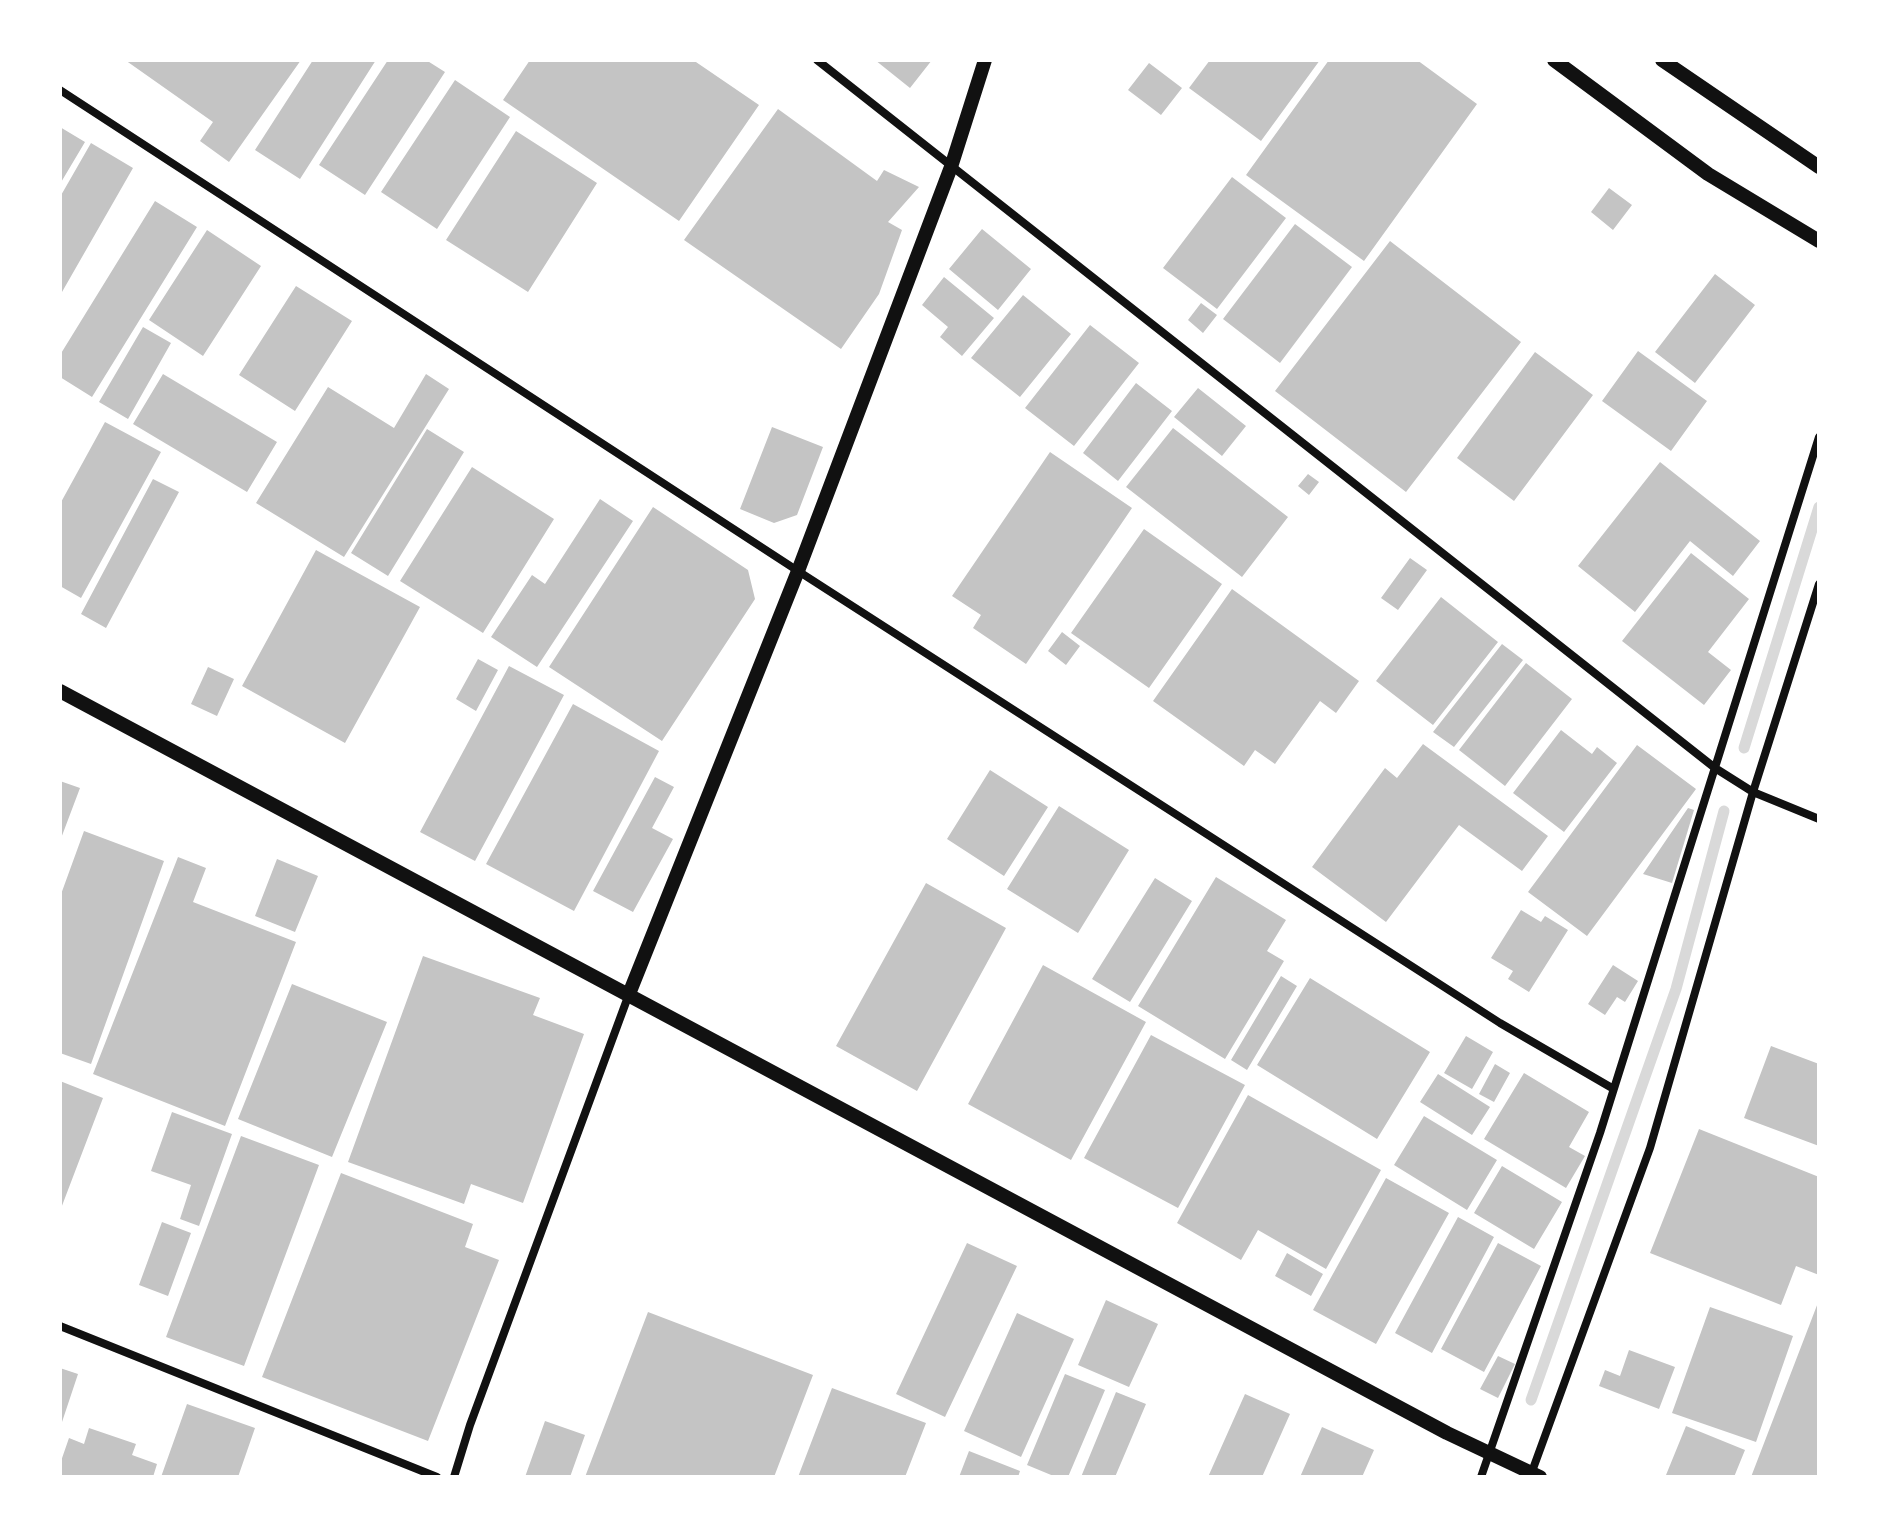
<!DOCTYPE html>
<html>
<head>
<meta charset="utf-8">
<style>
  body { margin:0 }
  #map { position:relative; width:1879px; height:1537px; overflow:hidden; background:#fff; font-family:"Open Sans",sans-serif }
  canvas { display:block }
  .frame { position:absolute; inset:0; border:62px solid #fff; pointer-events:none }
</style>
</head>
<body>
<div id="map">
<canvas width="1879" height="1537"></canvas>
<div class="frame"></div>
</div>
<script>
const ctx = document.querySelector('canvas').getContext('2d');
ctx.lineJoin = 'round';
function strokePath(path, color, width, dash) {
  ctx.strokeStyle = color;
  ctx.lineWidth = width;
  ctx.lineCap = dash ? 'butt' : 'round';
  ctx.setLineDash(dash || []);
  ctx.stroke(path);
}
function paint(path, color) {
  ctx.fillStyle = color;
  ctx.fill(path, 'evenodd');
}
strokePath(new Path2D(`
  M1744,748l75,-241
  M1531,1400l145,-411 48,-178`), '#d9d9d9', 11);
paint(new Path2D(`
  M125,60h176l-72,102 -29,-21 13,-19z
  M313,60h63l-76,119 -45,-29z
  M388,60h38l19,12 -80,123 -46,-30z
  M530,60h163l66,45 -80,116 -176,-121z
  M875,60h57l-22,28z
  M1210,60h110l-59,81 -72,-53z
  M1329,60h88l60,44 -113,157 -118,-86z
  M1149,63l33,25 -21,27 -33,-25z
  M455,80l55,37 -73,112 -56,-37z
  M778,109l99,72 7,-11 35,17 -31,35 14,8 -23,64 -38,55 -157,-109z
  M60,127l25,15 -25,42z
  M516,131l81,52 -69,109 -82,-52z
  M91,143l42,25 -71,124 -2,-2v-93z
  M1232,177l54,41 -69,91 -54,-41z
  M1609,188l23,17 -19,25 -22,-18z
  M155,201l42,26 -105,170 -32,-20v-22z
  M1295,224l57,43 -72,96 -57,-44z
  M982,229l49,40 -33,41 -49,-41z
  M207,230l54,36 -58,90 -54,-36z
  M1390,241l131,101 -115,150 -131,-101z
  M1715,274l40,31 -60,78 -40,-31z
  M944,277l50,41 -32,38 -22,-19 8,-10 -26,-22z
  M296,286l56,35 -57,90 -56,-36z
  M1023,295l48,39 -51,63 -49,-39z
  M1201,303l16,12 -14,18 -15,-13z
  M1090,325l49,38 -65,83 -49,-38z
  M143,327l28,16 -43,76 -29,-17z
  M1638,351l69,50 -36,50 -69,-50z
  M1535,352l58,43 -79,106 -57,-43z
  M163,374l114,68 -30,50 -114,-68z
  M426,374l23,15 -105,168 -88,-54 72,-116 66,41z
  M1136,383l36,28 -54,70 -35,-28z
  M1198,388l48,38 -24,30 -48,-39z
  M105,422l56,30 -80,146 -21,-12v-82z
  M772,427l51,20 -26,68 -23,8 -34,-14z
  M1173,428l115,89 -46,60 -116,-90z
  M427,429l37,23 -76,124 -37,-23z
  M1050,452l82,56 -106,156 -53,-36 8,-13 -29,-19z
  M1660,462l100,79 -27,35 -43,-35 -55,71 -57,-46z
  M472,467l82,52 -71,114 -83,-52z
  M1308,474l11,8 -10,13 -11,-9z
  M153,479l26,13 -73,136 -25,-14z
  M600,499l33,22 -96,146 -46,-30 41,-62 13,9z
  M653,507l95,63 7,29 -93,142 -113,-74z
  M1144,529l78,55 -73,104 -78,-55z
  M316,550l104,57 -75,136 -103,-57z
  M1691,553l58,46 -41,53 23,18 -27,35 -82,-64z
  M1410,558l17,12 -29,40 -17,-12z
  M1232,589l127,92 -23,32 -16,-12 -45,63 -20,-14 -11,16 -91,-65z
  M1441,597l57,45 -65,83 -57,-44z
  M1062,632l18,14 -14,19 -18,-14z
  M1502,644l21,16 -69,87 -21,-15z
  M478,659l20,11 -22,41 -20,-12z
  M1526,663l46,36 -67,87 -46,-36z
  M509,666l55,29 -89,166 -55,-29z
  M208,667l26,12 -17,37 -26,-12z
  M573,704l86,47 -85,160 -88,-47z
  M1561,730l31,24 5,-7 20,16 -53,69 -51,-39z
  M1423,744l125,92 -26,35 -63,-46 -73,97 -74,-55 73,-99 12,10z
  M1637,745l59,44 -109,147 -59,-44z
  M990,770l58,37 -44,69 -57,-37z
  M655,777l19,10 -22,41 21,11 -40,73 -40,-21z
  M60,781l20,7 -20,53z
  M1059,806l70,44 -51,83 -71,-44z
  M1688,808l6,2 -22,73 -29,-9z
  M84,831l80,30 -73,203 -31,-11v-156z
  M178,857l28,11 -13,34 103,40 -71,184 -132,-52z
  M277,859l41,17 -23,56 -40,-16z
  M1216,877l70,43 -19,31 17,10 -59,98 -87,-53z
  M1155,878l37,23 -62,101 -38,-23z
  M926,883l80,45 -89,163 -81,-45z
  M1521,910l20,12 4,-6 23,14 -39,62 -21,-13 5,-8 -22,-13z
  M423,956l117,42 -7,17 51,19 -61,169 -52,-19 -7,20 -116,-42z
  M1043,965l103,57 -75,138 -103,-56z
  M1613,965l25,16 -13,21 -8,-5 -12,18 -17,-11z
  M1281,976l16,10 -50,84 -16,-10z
  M1310,978l120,74 -53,87 -120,-74z
  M292,984l95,38 -55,135 -94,-38z
  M1151,1035l94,50 -67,123 -94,-50z
  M1466,1036l27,16 -21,37 -28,-16z
  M1771,1046l48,18v82l-75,-28z
  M1495,1064l15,9 -16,29 -15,-8z
  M1524,1073l65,39 -20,35 16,9 -19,32 -82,-49z
  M1438,1074l52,33 -18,28 -52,-33z
  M60,1081l43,17 -43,113z
  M1248,1095l133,75 -55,99 -68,-39 -17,30 -64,-37z
  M172,1112l60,22 -33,92 -19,-7 11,-34 -40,-14z
  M1424,1116l73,44 -30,50 -73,-45z
  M1699,1129l120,48v98l-23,-9 -15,39 -131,-52z
  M241,1136l78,29 -75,201 -78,-29z
  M1502,1166l60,36 -28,47 -60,-36z
  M341,1173l132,51 -8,23 34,13 -71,181 -166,-64z
  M1386,1178l63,35 -73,131 -63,-34z
  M1458,1217l36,20 -62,116 -37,-20z
  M162,1222l29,11 -23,63 -29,-11z
  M967,1243l50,23 -72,151 -49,-23z
  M1498,1243l43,23 -57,106 -43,-23z
  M1287,1253l36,21 -12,22 -36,-20z
  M1106,1300l52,24 -29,63 -51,-22z
  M1819,1300v177h-68z
  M1710,1307l83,29 -37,106 -84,-29z
  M648,1312l165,63 -39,102h-189z
  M1017,1313l57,26 -53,118 -57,-26z
  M1629,1350l46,17 -16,42 -60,-23 6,-16 15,6z
  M1498,1356l17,8 -17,34 -18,-9z
  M60,1368l18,6 -17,51h-1z
  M1065,1374l40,16 -37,87h-12l-29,-12z
  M832,1388l94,35 -21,54h-107z
  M1116,1392l30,12 -31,73h-34z
  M1245,1394l45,20 -28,63h-54z
  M187,1404l68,24 -17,49h-77z
  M545,1421l40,14 -15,42h-45z
  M1686,1426l59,24 -11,27 -68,-2z
  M1322,1427l52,23 -12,27h-62z
  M89,1428l47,16 -4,11 25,9 -4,13h-93v-13l9,-26 15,6z
  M969,1451l51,20 -2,6h-59z`), '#c4c4c4');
strokePath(new Path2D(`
  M817,60l898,708 38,24 66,27
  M60,90l738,481 702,452 112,65
  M60,1326l377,151
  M454,1477l16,-52 159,-431
  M1481,1477l119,-344 219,-696
  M1530,1477l120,-329 103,-356 66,-208`), '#111', 8);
strokePath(new Path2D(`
  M1554,60l154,114 111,67
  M1662,60l157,107
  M60,691l1387,742 93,44
  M629,994l169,-423 153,-404 34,-107`), '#111', 14);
</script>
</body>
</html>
